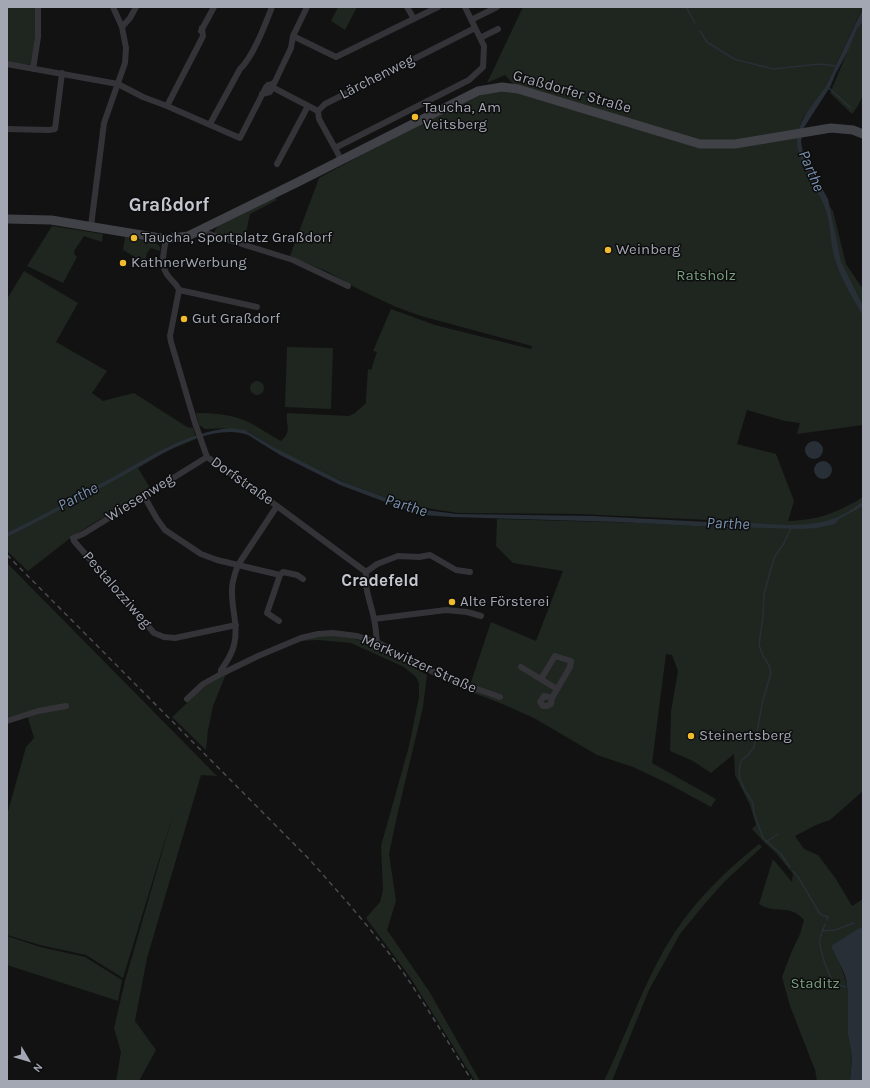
<!DOCTYPE html>
<html>
<head>
<meta charset="utf-8">
<style>
  body { margin:0 }
  #map { position:relative; width:870px; height:1088px; overflow:hidden; background:#121213; font-family:Karla,sans-serif }
  canvas { display:block }
  .frame { position:absolute; inset:0; border:8px solid #a3a7b4; pointer-events:none }
  .north { position:absolute; left:8px; top:1040px; width:40px; height:40px; -webkit-text-stroke:3px #0d0d0e; paint-order:stroke; rotate:128deg; font-size:11px; font-weight:700; line-height:16px; text-align:center; color:#a3a7b4 }
  .north::after { content:''; display:block; margin:auto; width:14px; height:18px; background:#a3a7b4; clip-path:polygon(50% 0,100% 100%,50% 72%,0 100%) }
</style>
</head>
<body>
<div id="map">
<canvas width="870" height="1088"></canvas>
<div class="frame"></div>
<div class="north">N</div>
</div>
<script>
const ctx = document.querySelector('canvas').getContext('2d');
ctx.lineJoin = 'round';
function paint(path, color) {
  ctx.fillStyle = color;
  ctx.fill(path, 'evenodd');
}
function strokePath(path, color, width, dash) {
  ctx.strokeStyle = color;
  ctx.lineWidth = width;
  ctx.lineCap = dash ? 'butt' : 'round';
  ctx.setLineDash(dash || []);
  ctx.stroke(path);
}
function label(font, color, halo, rows, align = 'center') {
  ctx.font = font + ' Karla,sans-serif';
  ctx.lineWidth = 3;
  ctx.setLineDash([]);
  ctx.textBaseline = 'middle';
  ctx.strokeStyle = halo;
  ctx.fillStyle = color;
  for (const [text, x, y, turn = 0] of rows) {
    ctx.save();
    ctx.translate(x, y);
    ctx.rotate((+turn || 0) * Math.PI / 180);
    ctx.textAlign = isNaN(turn) ? turn : align;
    if (halo) ctx.strokeText(text, 0, 0);
    ctx.fillText(text, 0, 0);
    ctx.restore();
  }
}
paint(new Path2D(`
  M7,7h28l2,23 -6,35 -24,-3z
  M338,7h19l-12,23 -14,-9z
  M523,7h340l-37,79 -7,12 -16,20 -3,7 -3,15 2,15 17,31 17,25 13,53 17,25v136l-66,9 3,-11 -15,-2 -38,-11 -10,34 39,10 18,47 -6,20c23,-1 38,-4 59,-15 5,-3 12,-5 16,-10v295l-33,29 -14,5 -21,11 9,13 14,6 18,24 16,27 11,-7v28l-7,4 -15,36 6,17 -1,3 2,6v43l2,9 2,14 -2,22h-33l-2,-11 -25,-64 -8,-29 9,-24 9,-19 4,-14c-14,-17 -29,-5 -45,-16l14,-45 19,23 1,-8 -17,-21 -11,-10 -13,-14 4,-4 -6,-20 -15,-30 -1,-21 -23,19 -18,-12 -23,-10 1,-40 7,-40 -6,-16 -6,-1 -14,109 64,36 -5,8 -44,-24 -34,-16 -36,-12 -63,-37 -34,-15 -32,-12 23,-69 45,19 27,-70 -50,-8 -17,-17 1,-27 145,4 91,5 -2,-7 -154,-7 -119,-1 -45,-7 -20,-6 -45,-16 -70,-34 -29,-18 -20,-4 -24,1 -6,-4 -3,-12c17,0 34,1 50,8 12,5 23,14 35,20 12,-11 4,-14 6,-28l62,3 6,-3 11,-10v-5l2,-29 3,1 6,-18 -4,-1 18,-42 44,16 96,24 1,-3 -111,-30 -25,-9 -36,-17 -32,-18 -38,-16 29,-78 114,-62 39,-20 43,-10 -10,-11 -18,8z
  M863,22v73l-5,11 -6,8 -22,-21 27,-64z
  M275,198l2,2 -27,14 -6,28 -29,-9v-3l3,-4z
  M52,226l51,8 -1,8 -18,-6 -10,15v3l3,3 -14,26 -36,-17z
  M125,237l8,1v1l22,3 5,5v4l-9,-3 -4,5 -2,10 -22,-13z
  M24,271l54,32 -22,39 51,29 -15,22 11,8 31,-8 53,34 6,1 3,11 -29,12 -29,17 12,20 -77,48 -45,35 -21,-20v-252z
  M287,347l46,1 -2,61 -46,-2z
  M250 388a7 7 0 1 1 14 0a7 7 0 1 1-14 0Z
  M7,563l210,213 -16,-1 -54,183 -12,63 21,29 -17,31h-23l5,-29 -7,-24 11,-47 49,-170 -51,167 -37,-23 -46,-10 -33,-10v-120l19,-68 8,-9 -7,-23 -20,6z
  M326,635l26,3 24,8 51,29 -4,32 -26,109 -8,38 7,47 -9,29 42,61 51,90h-5l-65,-104 -44,-59 14,-16 3,-12 -2,-44 28,-100 10,-49v-14l-3,-6 -12,-10 -53,-24 -32,-3 -21,1z
  M226,674l-13,32 -5,24 -2,20 -34,-33 33,-31z
  M759,844l3,3 -38,35 -22,25 -22,27 -31,56 -37,91h-8c24,-50 41,-103 71,-149 23,-35 52,-62 84,-88z
  M7,936l33,11 45,10 37,23 -4,21 -111,-36z`), '#1e261f');
paint(new Path2D(`
  M863,8v14l-6,7 -9,22 -12,22 -6,14 -27,42 -2,12 2,13 25,45 13,63 22,44v10c-10,-18 -24,-40 -29,-60 -4,-15 -3,-33 -9,-48 -8,-22 -29,-47 -28,-69 2,-21 18,-36 29,-53z
  M230,428l15,2 30,18 68,34 74,27 40,5 136,2 135,7 10,-1c33,2 74,8 104,-7 7,-3 14,-9 21,-13v4l-24,13 -4,5 -18,4 -16,1 -107,-3 -75,-4 -167,-5 -28,-2 -36,-12 -48,-18 -60,-30 -32,-20c-16,-6 -35,-2 -51,3 -25,9 -48,23 -71,36 -39,22 -79,43 -119,63v-4c37,-18 72,-38 108,-57 36,-20 73,-44 115,-48z
  M805 450a9 9 0 1 1 18 0a9 9 0 1 1-18 0Z
  M814 470a9 9 0 1 1 18 0a9 9 0 1 1-18 0Z
  M863,927v154h-13l2,-22 -2,-14 -2,-9v-43c-1,-4 -1,-5 -1,-9 0,-9 -12,-29 -16,-38l27,-17z`), '#282f37');
strokePath(new Path2D(`
  M686,7l9,16
  M700,31l7,11 27,17 39,10 47,-5 16,2
  M829,88l22,20
  M766,842l12,-8
  M790,867l-9,-13 -18,-16 -9,-25 -1,-10 -10,-16 -4,-12 1,-10 2,-5 7,-6 5,-7 9,-47 8,-27 -2,-8 -6,-9 -4,-11 4,-29 1,-22 10,-36 10,-15 7,-15
  M793,871l5,6 22,37 8,3 -1,3
  M825,924c-2,6 -6,13 -5,19 1,12 8,30 14,41l12,3
  M822,931l13,-1 19,-7`), '#282f37', 1.5);
strokePath(new Path2D(`
  M407,7l7,12
  M471,20l26,-13
  M122,27l8,-9 6,-11
  M201,31l13,-24
  M293,36l43,21 102,-50
  M480,38l18,-9
  M7,64l111,20 25,13 24,9 73,32 26,-51 8,-4
  M33,69l5,-32v-30
  M268,85l50,26
  M262,94l8,-2 21,-44 2,-12 14,-29
  M167,106l32,-62 4,-8 -1,-8
  M318,111l7,-7 150,-76
  M318,111l1,8 16,29
  M210,124l30,-55c13,-12 25,-44 32,-62
  M7,129l42,1 6,-1 7,-56
  M341,160l-6,-12 134,-68 14,-13 1,-21 -19,-39
  M277,164l31,-58
  M91,226l13,-103 21,-60 1,-15 -4,-21 -9,-20
  M200,231l93,29 55,26
  M166,239c-2,13 -7,27 3,38 4,5 8,7 10,13l-9,46 1,6 24,81 12,34 70,49 89,66
  M179,290l78,17
  M207,457l-124,77 -10,4 1,3 80,92 10,4 11,1 61,-13
  M144,496l13,23 8,11 36,24 16,6 63,15
  M366,572l11,-8 21,-8 21,1 11,-2 26,15 14,2
  M366,572c-2,17 5,31 8,47 2,8 2,16 3,23
  M374,619l72,-9 21,2 14,4
  M279,621l-12,-8 13,-38 3,-3 14,3 6,4
  M521,667l36,22
  M221,674v-4c5,-7 11,-16 13,-25 5,-19 -3,-37 -2,-56 0,-8 3,-16 6,-24l39,-59
  M541,679l14,-23 16,5 -1,6 -18,31 -1,6 -4,2h-4l-3,-4 4,-6 8,2
  M187,699l16,-15 18,-10 37,-18 43,-18 17,-4 15,-1 24,3 20,6 45,25 32,14 46,16
  M7,721l31,-10 28,-5`), '#333338', 6);
strokePath(new Path2D(`
  M7,219l44,1 115,19 22,-3 110,-54 180,-91 24,-4 16,2 182,55h35l96,-16 22,2 10,4`), '#414248', 9);
strokePath(new Path2D(`
  M7,555l302,304c33,37 67,75 96,116 23,34 45,70 67,106`), '#4a4b51', 1.5, [5, 4]);
for (const [x, y, r, color] of [
  [415,117,4,"#f0bc2d"],
  [134,238,4,"#f0bc2d"],
  [608,250,4,"#f0bc2d"],
  [123,263,4,"#f0bc2d"],
  [184,319,4,"#f0bc2d"],
  [452,602,4,"#f0bc2d"],
  [691,736,4,"#f0bc2d"]
]) {
  const dot = new Path2D();
  dot.arc(x, y, r, 0, 2 * Math.PI);
  ctx.fillStyle = color;
  ctx.fill(dot);
  strokePath(dot, '#0d0d0e', 1.5);
}
label('15px', '#a3a7b4', '#0d0d0e', [
  ["Lärchenweg",377,77,-27],
  ["Graßdorfer Straße",572,92,16],
  ["Dorfstraße",242,481,35],
  ["Wiesenweg",140,498,-32],
  ["Pestalozziweg",117,590,49],
  ["Merkwitzer Straße",419,664,24]
]);
label('15px', '#a3a7b4', '#0d0d0e', [
  ["Taucha, Am",423,108],
  ["Veitsberg",423,125],
  ["Taucha, Sportplatz Graßdorf",142,238],
  ["Weinberg",616,250],
  ["KathnerWerbung",131,263],
  ["Gut Graßdorf",192,319],
  ["Alte Försterei",460,602],
  ["Steinertsberg",699,736]
], 'left');
label('15px', '#7a9f7f', '#0d0d0e', [
  ["Ratsholz",706,276],
  ["Staditz",815,984]
]);
label('italic 16px', '#7a92af', '#0d0d0e', [
  ["Parthe",811,171,67],
  ["Parthe",78,497,-28],
  ["Parthe",406,506,17],
  ["Parthe",728,524,2]
]);
label('bold 17px', '#c4c6d0', '#0d0d0e', [
  ["Cradefeld",380,581]
]);
label('bold 19px', '#c4c6d0', '#0d0d0e', [
  ["Graßdorf",169,206]
]);
</script>
</body>
</html>
